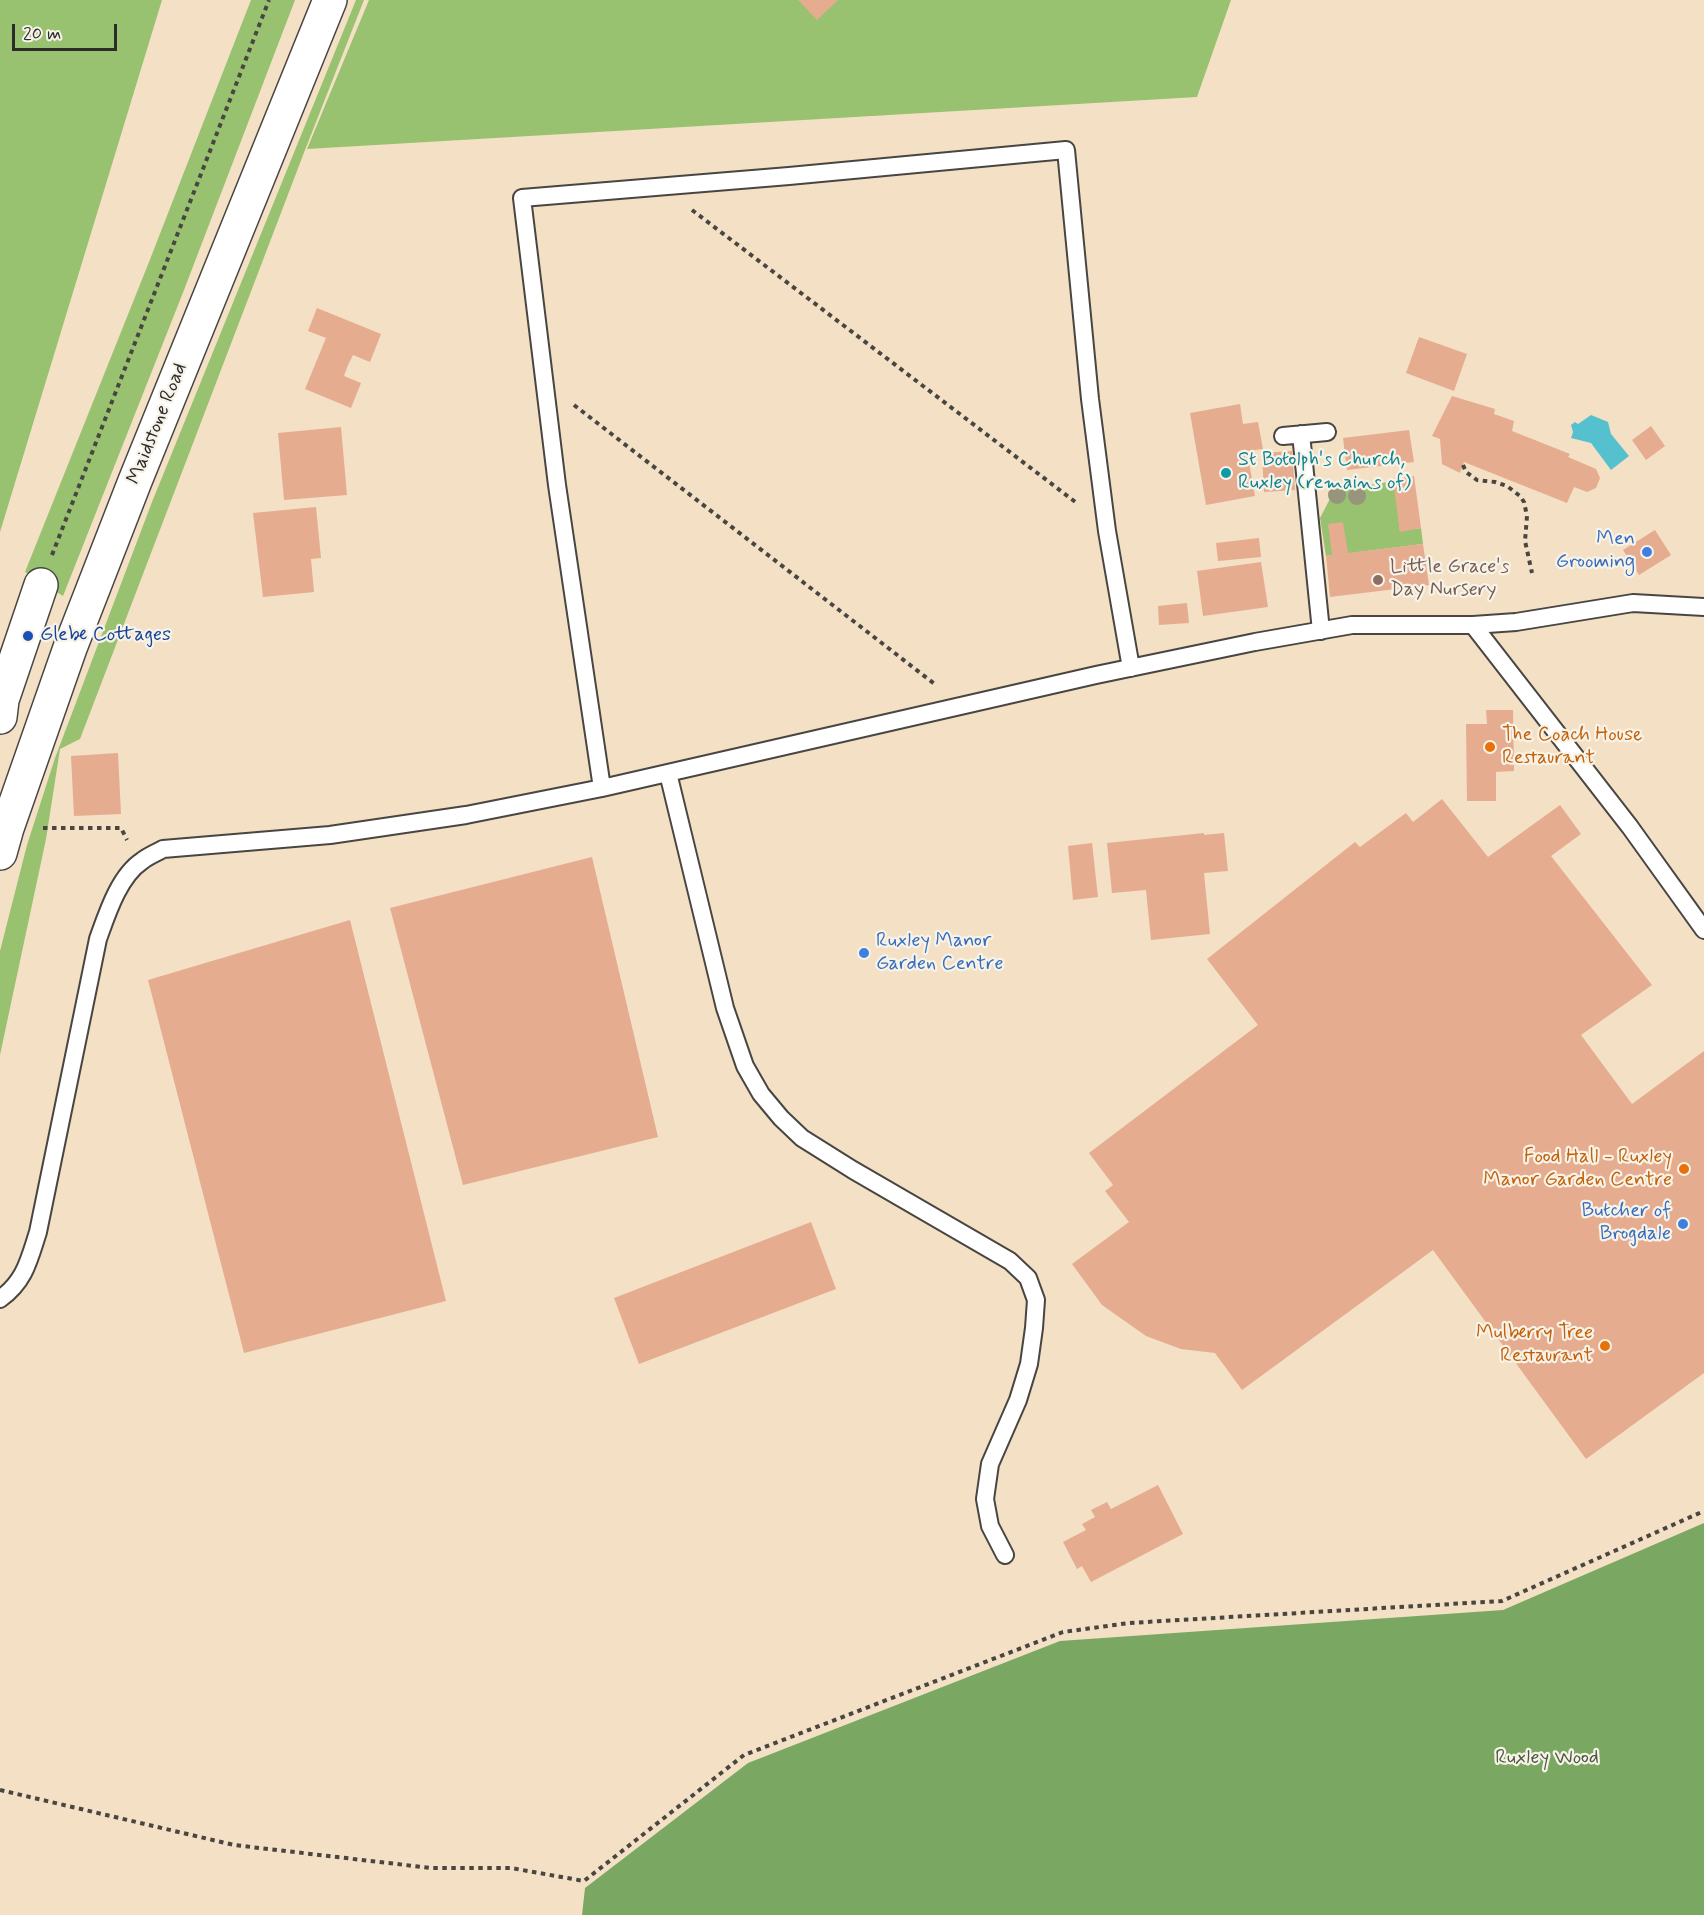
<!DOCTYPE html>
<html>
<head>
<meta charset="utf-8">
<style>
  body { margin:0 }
  #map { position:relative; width:1704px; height:1915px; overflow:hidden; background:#f3e0c5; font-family:Mynerve,sans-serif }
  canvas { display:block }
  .scale { position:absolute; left:12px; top:24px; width:105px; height:27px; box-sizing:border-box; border:3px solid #2b2b2b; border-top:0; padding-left:8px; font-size:18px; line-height:21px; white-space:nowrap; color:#2b2b2b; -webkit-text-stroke:4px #f7f3e8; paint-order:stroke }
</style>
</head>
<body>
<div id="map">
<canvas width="1704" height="1915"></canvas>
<div class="scale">20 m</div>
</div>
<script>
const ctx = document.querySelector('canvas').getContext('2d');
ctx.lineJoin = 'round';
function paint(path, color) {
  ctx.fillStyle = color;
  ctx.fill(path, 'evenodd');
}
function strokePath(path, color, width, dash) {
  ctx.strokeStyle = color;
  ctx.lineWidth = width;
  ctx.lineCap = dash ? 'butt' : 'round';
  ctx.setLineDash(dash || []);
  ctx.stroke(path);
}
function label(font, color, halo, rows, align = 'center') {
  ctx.font = font + ' Mynerve,sans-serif';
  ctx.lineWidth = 4.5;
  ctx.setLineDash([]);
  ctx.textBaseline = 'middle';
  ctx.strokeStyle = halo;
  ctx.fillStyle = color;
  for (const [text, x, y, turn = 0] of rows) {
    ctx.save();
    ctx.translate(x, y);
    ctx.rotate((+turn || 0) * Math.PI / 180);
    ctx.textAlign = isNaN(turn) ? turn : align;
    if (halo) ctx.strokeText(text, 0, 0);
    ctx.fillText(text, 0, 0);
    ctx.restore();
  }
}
paint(new Path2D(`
  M0,0h162l-162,532z
  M251,0h44l-111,290 -121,306 -38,-24 124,-310z
  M356,0h8l-59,150 -225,589 -20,10 -14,90 -46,216v-104l27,-106 28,-87 97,-256z
  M369,0h862l-34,97 -890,52z
  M1394,481l6,50 21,-3 2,16 -97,12 -6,-38 14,-27z`), '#98c26f');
paint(new Path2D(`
  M1704,1523v392h-1122l3,-27 163,-125 312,-122 443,-31z`), '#7aa862');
paint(new Path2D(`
  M1591,415l17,7 3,12 18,22 -18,14 -20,-27 -20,-5 2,-6 -2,-7 4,-3 3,2z`), '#55c1ce');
paint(new Path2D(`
  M798,0h40l-21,20z
  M317,308l64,26 -11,28 -17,-7 -5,10 -4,11 17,7 -10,25 -46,-19 21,-51 -18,-7z
  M1419,337l48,17 -13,37 -48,-18z
  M1452,396l43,13 -1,5 20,7 -2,10 58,23 -2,3 28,12 4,9 -4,10 -9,4 -13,-5 -7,16 -103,-41 -4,11 -18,-9 -2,-25 -8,-3z
  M1240,404l3,20 15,-2 5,27 -16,2 8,45 -49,9 -16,-92z
  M1651,426l14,20 -19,14 -14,-20z
  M341,427l6,68 -63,5 -6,-67z
  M1409,430l5,32 -67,8 -4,-32z
  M1292,451l3,39 -31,2 -2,-39z
  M1414,476l7,52 -21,4 -7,-53z
  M316,507l5,51 -10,1 3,33 -51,5 -10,-84z
  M1343,522l5,31 75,-9 6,41 -99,12 -4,-41 6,-1 -4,-31z
  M1655,530l16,25 -32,20 -16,-25z
  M1259,538l2,19 -43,4 -2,-18z
  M1261,562l7,45 -65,9 -6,-45z
  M1187,603l2,20 -30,2 -1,-19z
  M1486,710h27l1,61 -18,1v29h-29l-1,-77h21z
  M118,753l3,61 -47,2 -3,-60z
  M1442,799l46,58 72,-52 21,29 -30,22 101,129 -71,50 51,69 72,-53v322l-118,86 -153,-209 -191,140 -27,-37 -34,-4 -35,-13 -44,-31 -30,-41 57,-42 -24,-31 8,-6 -24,-32 169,-128 -51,-66 148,-117 5,5 46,-34 7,9z
  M1204,833v2l20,-2 4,38 -24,2 6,61 -59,6 -5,-50 -34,3 -5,-50z
  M1092,843l6,54 -25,3 -5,-54z
  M592,857l66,280 -195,48 -73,-277z
  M350,920l96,381 -202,52 -96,-373z
  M811,1222l25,67 -197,75 -25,-66z
  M1158,1485l25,49 -92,48 -9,-16 -5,3 -14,-27 23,-12 -4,-6 13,-7 -4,-7 16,-8 4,7z`), '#e5ac90');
const lane = new Path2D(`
  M1301,434l20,197
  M1283,436l44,-4
  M1473,625l43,-3 117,-19 71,4
  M668,773l57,235 20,58 16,28 20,24 21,20 51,32 157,91 18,17 8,22 -2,28 -5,36 -11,36 -28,64 -5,35 5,27 15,29
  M602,788l-45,-303 -35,-287 267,-22 277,-26 24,249 17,132 24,137
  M0,1299c25,-18 29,-39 38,-67l60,-293c9,-25 21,-63 44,-78 6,-5 14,-8 21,-12l167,-14 136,-20 136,-27 494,-113 159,-33 97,-17h121l157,202 74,103`);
const street = new Path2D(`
  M0,717l2,-17 39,-115`);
const secondary = new Path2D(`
  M0,853l7,-25 63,-180 65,-167 195,-481`);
strokePath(lane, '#494642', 20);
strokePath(street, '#494642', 36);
strokePath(secondary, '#494642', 36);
strokePath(new Path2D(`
  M692,210l386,294
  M574,405l362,280
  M1463,465l3,7 11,8 18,2 12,4 13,10 4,6 3,14 -2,25 7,32
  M52,555l217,-555
  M43,828h78l6,12
  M0,1790l234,55 197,23h80l73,13 160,-126 319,-123 66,-9 373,-22 202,-90`), '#494642', 4, [4.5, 4.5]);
strokePath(lane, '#fff', 16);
strokePath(street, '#fff', 33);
strokePath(secondary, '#fff', 33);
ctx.fillStyle = '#97957b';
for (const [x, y] of [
  [1337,495],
  [1357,496]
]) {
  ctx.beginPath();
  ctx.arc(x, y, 9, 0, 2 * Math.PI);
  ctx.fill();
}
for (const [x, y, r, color] of [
  [1226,473,6,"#0f9aa8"],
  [1647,552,6,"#3f7fe0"],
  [1378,580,6,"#8d6e63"],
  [28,636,6,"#1a4fb4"],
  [1490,747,6,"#e8710a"],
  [864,953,6,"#3f7fe0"],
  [1684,1169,6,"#e8710a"],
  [1683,1224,6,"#3f7fe0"],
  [1605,1346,6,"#e8710a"]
]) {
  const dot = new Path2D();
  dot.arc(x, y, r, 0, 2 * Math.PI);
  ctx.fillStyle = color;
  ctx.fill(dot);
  strokePath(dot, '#f7f3e8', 2);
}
label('20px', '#2b2b2b', '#f7f3e8', [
  ["Maidstone Road",158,424,-68]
]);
label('20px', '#0d838f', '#f7f3e8', [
  ["St Botolph's Church,",1238,461],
  ["Ruxley (remains of)",1238,484]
], 'left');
label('20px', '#366cbe', '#f7f3e8', [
  ["Men",1635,540],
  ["Grooming",1635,563],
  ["Ruxley Manor",876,942,"left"],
  ["Garden Centre",876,965,"left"],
  ["Butcher of",1671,1212],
  ["Brogdale",1671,1235]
], 'right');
label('20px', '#785e54', '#f7f3e8', [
  ["Little Grace's",1390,568],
  ["Day Nursery",1390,591]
], 'left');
label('20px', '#164399', '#f7f3e8', [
  ["Glebe Cottages",40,636]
], 'left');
label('20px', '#c56008', '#f7f3e8', [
  ["The Coach House",1502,736,"left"],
  ["Restaurant",1502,759,"left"],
  ["Food Hall - Ruxley",1672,1158],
  ["Manor Garden Centre",1672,1181],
  ["Mulberry Tree",1593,1334],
  ["Restaurant",1593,1357]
], 'right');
label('20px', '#4c583f', '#f7f3e8', [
  ["Ruxley Wood",1547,1759]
]);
</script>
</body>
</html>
